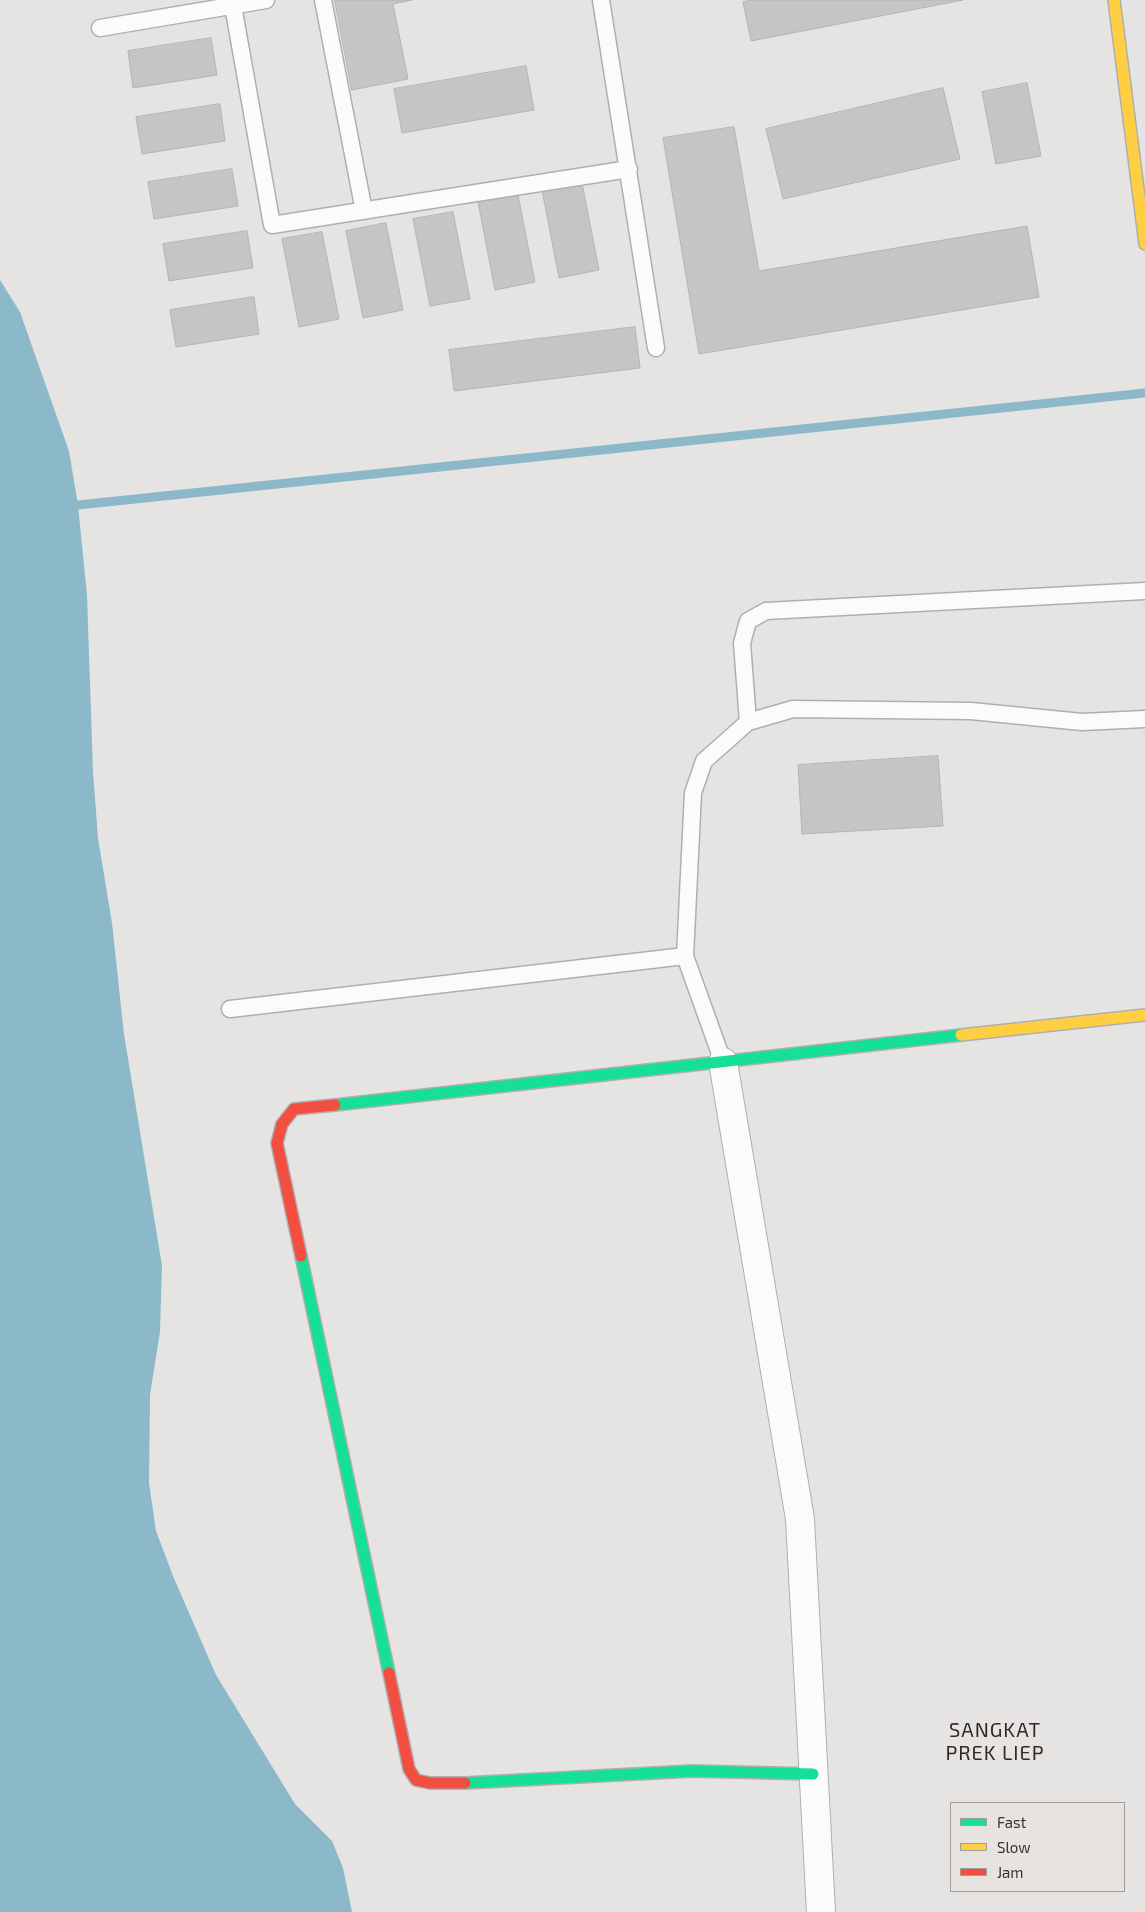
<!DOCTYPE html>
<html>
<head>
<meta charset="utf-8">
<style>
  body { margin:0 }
  #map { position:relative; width:1145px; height:1912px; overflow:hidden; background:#e6e4e2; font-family:"Exo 2",sans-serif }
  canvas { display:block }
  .legend { position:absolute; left:950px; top:1802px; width:175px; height:90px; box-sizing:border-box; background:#e7e3e1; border:1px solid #a09d9b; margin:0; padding:6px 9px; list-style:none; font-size:15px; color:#353433 }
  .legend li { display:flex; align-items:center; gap:10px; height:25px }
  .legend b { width:25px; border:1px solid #a09d9b }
</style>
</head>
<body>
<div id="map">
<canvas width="1145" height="1912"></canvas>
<ul class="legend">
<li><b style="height:6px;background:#16e098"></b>Fast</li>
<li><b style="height:6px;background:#ffcf43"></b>Slow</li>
<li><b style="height:6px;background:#f24e42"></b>Jam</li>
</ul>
</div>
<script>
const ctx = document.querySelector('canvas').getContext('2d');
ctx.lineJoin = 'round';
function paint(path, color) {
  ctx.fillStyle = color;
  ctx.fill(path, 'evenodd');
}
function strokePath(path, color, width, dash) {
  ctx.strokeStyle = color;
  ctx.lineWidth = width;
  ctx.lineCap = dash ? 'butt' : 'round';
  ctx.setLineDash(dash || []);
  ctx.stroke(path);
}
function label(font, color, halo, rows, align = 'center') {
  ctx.font = font + ' "Exo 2",sans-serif';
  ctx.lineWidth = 4.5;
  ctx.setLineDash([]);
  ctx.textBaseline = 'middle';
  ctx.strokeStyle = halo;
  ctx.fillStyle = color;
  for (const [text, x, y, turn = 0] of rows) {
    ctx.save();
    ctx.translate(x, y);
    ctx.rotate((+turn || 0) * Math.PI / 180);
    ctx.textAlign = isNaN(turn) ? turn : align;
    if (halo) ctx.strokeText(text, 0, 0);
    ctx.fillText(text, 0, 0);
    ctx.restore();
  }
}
paint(new Path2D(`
  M0,280l20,32 49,139 9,54 9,90 6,177 5,66 14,85 12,111 38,232 -2,66 -10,63 -1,88 7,48 17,45 43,99 79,129 37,37 11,27 9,44h-352z`), '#8cb9c9');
strokePath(new Path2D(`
  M78,505l1067,-112`), '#8cb9c9', 9);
const building = new Path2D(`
  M335,0h77l-19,4 15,75 -56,11z
  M753,0h210l-212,41 -8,-39z
  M211,38l6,37 -84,13 -5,-37z
  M526,66l8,44 -132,23 -8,-44z
  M1027,83l14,73 -45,8 -14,-72z
  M943,88l17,71 -177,40 -17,-70z
  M220,104l5,37 -83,13 -6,-37z
  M734,127l25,144 268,-45 12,71 -340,57 -36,-216z
  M232,169l6,37 -84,13 -6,-37z
  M582,183l17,87 -40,8 -17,-88z
  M518,195l17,87 -40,8 -17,-88z
  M453,212l17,87 -40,7 -17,-87z
  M386,223l17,87 -40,8 -17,-87z
  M247,231l6,37 -84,13 -6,-37z
  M322,232l17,87 -40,8 -17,-88z
  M254,297l5,37 -83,13 -6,-37z
  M635,327l5,41 -186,23 -5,-41z
  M938,756l5,70 -141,8 -4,-69z`);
paint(building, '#c6c5c3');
strokePath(building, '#b4b4b2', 1);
const lane = new Path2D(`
  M232,0l40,225 357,-56
  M323,0l41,211
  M601,0l55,348
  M100,28l166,-28
  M748,722l-6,-79 6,-22 18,-10 379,-20
  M230,1009l455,-53
  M723,1062l-38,-106 8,-163 11,-32 44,-39 45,-13 178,2 111,11 63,-3`);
const street = new Path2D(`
  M723,1062l77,457 21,393`);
const fast = new Path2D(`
  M335,1105l626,-70
  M301,1256l88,417
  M465,1783l227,-12 121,3`);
const slow = new Path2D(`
  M1114,0l31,244
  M961,1035l184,-20`);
const jam = new Path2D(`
  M301,1256l-24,-113 5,-19 12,-15 41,-4
  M389,1673l20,96 7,11 14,3h35`);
strokePath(lane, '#b1afae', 19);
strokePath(street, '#b1afae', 30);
strokePath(fast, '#b1afae', 14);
strokePath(slow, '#b1afae', 14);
strokePath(jam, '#b1afae', 14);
strokePath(lane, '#fbfbfb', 16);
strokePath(street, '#fbfbfb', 28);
strokePath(fast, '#16e098', 11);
strokePath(slow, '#ffcf43', 11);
strokePath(jam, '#f24e42', 11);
ctx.letterSpacing = '1px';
label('20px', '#2d2b2a', '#e7e3e1', [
  ["SANGKAT",995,1730],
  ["PREK LIEP",995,1753]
]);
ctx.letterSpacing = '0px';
</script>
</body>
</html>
